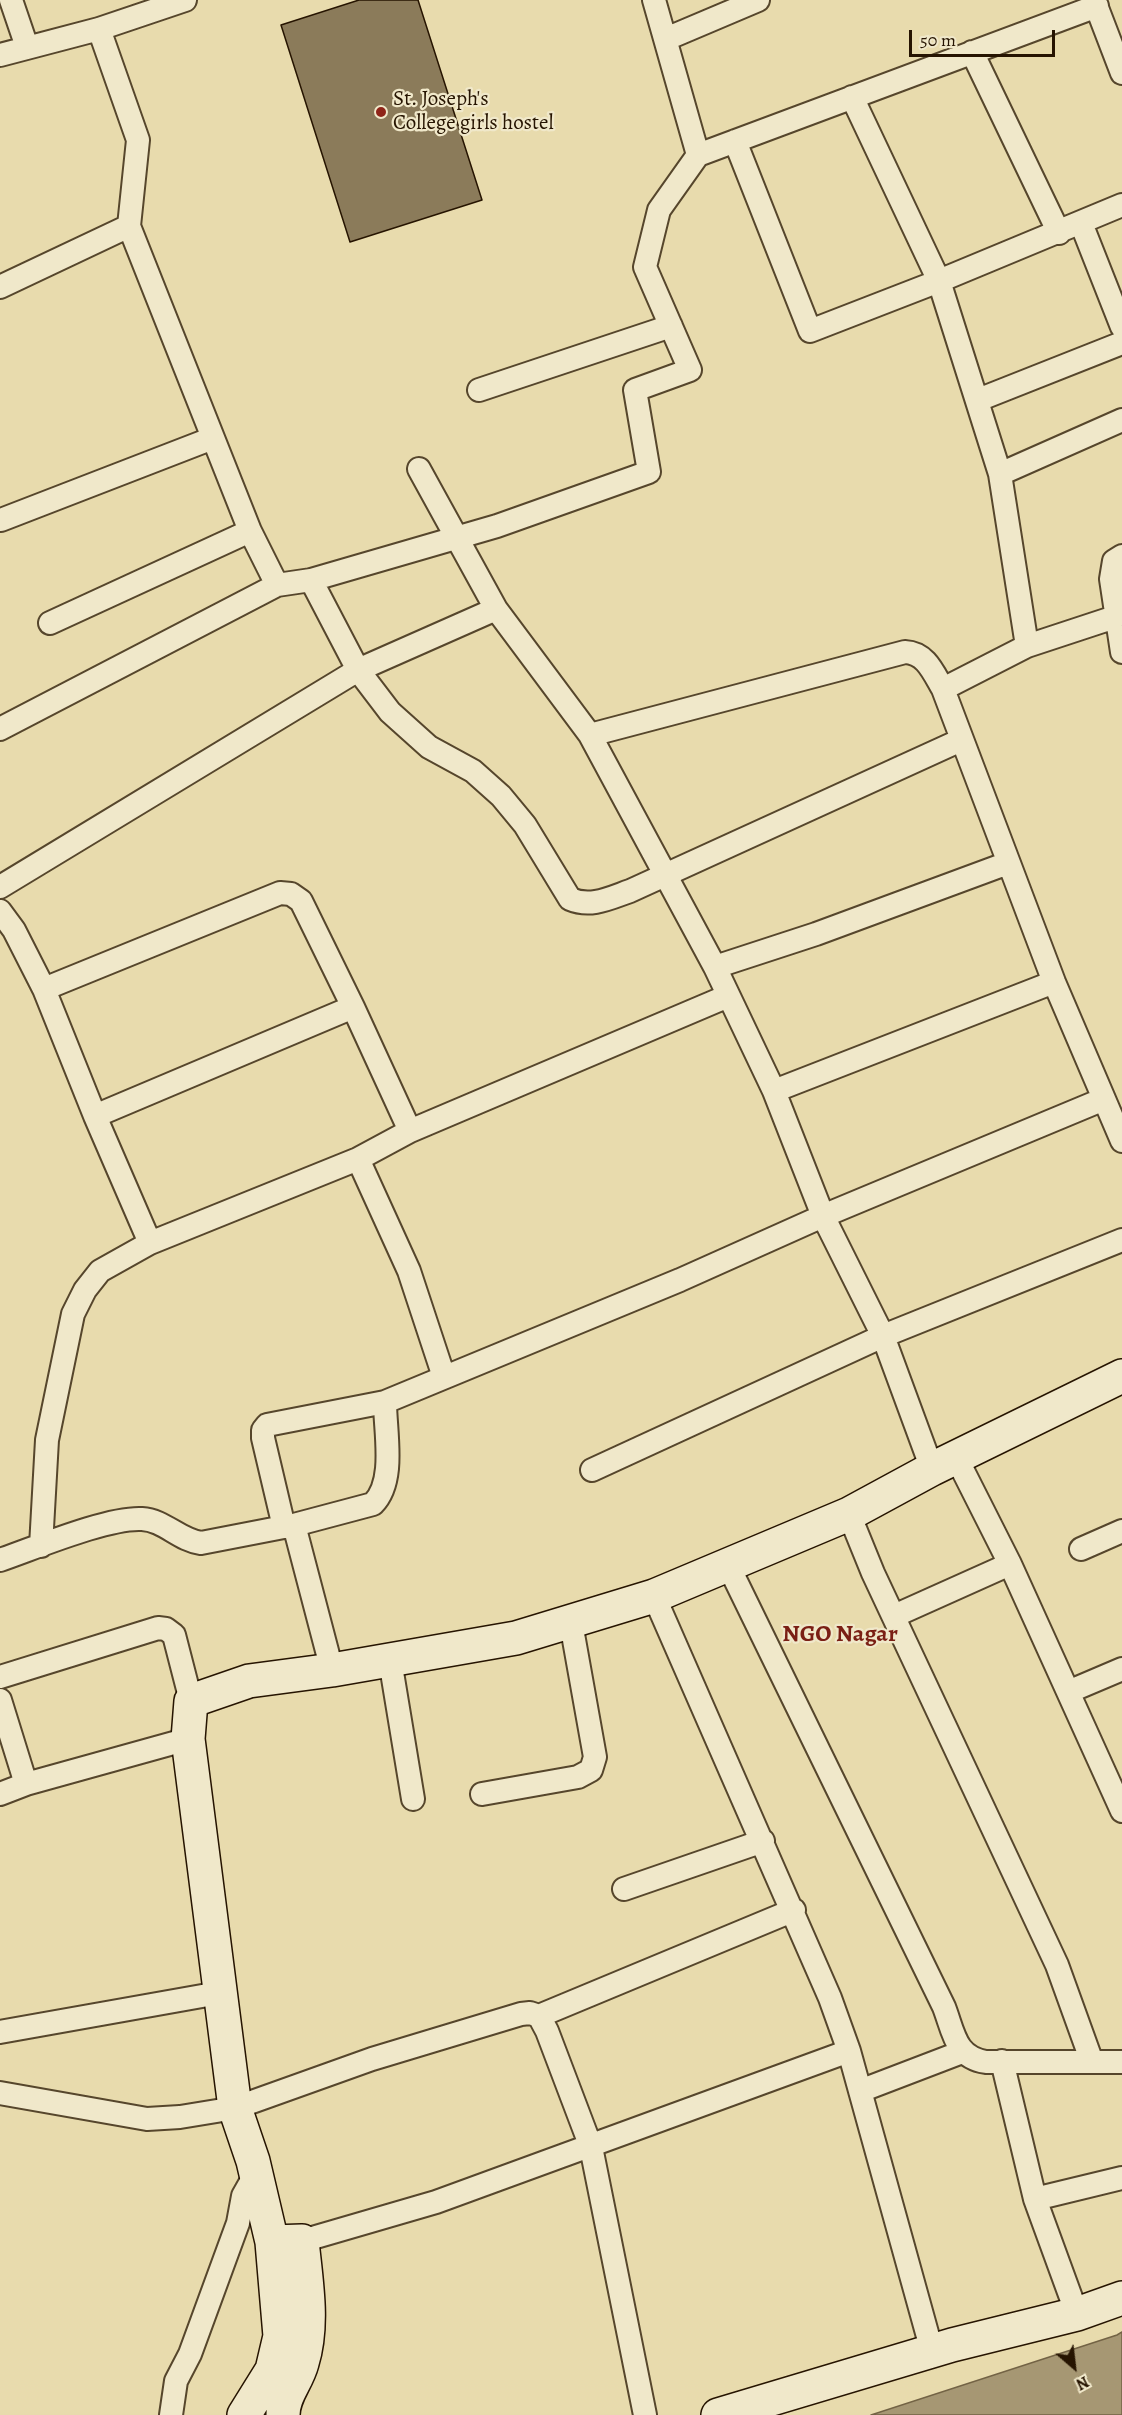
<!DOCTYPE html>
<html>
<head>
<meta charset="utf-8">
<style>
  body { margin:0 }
  #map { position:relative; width:1122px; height:2415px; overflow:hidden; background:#e8dbad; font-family:Alegreya,serif }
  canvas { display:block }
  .north { position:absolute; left:1044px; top:2337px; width:60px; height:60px; -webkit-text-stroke:4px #f0e8ca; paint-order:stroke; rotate:152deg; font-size:16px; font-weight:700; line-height:24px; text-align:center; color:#261401 }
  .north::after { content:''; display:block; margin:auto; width:21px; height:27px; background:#261401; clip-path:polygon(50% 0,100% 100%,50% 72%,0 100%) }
  .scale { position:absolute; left:909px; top:30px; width:146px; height:27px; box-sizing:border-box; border:3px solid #261401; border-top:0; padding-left:8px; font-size:18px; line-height:21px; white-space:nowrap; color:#261401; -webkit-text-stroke:4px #f0e8ca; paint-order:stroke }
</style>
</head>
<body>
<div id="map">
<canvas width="1122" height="2415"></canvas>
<div class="north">N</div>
<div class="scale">50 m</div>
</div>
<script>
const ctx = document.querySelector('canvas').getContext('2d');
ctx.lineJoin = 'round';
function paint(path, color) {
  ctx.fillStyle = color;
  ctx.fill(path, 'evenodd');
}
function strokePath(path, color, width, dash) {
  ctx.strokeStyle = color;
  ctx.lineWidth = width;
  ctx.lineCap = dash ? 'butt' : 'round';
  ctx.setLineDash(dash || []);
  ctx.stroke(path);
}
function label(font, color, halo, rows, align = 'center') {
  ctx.font = font + ' Alegreya,serif';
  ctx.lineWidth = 4.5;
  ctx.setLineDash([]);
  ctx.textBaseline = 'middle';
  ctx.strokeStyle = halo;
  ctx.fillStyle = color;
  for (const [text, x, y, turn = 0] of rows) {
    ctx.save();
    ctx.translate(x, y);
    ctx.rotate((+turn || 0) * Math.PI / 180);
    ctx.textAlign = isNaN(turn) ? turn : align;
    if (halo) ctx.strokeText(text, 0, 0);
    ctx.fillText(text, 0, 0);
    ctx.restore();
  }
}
const water = new Path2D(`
  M1122,2332v83h-251l246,-80z`);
paint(water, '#a69773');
strokePath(water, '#736345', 1.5);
const building = new Path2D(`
  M359,0h59l64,200 -132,42 -69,-217z`);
paint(building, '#8b7b5a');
strokePath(building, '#261401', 1.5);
const street = new Path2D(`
  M11,0l16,47
  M654,0l44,155
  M1094,0l28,73
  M99,29l39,111 -9,86 121,305 27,54
  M666,39l92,-39
  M972,52l87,181
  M0,55l99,-26 86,-29
  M735,141l75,190 129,-50 -87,-184
  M1081,223l41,104
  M0,287l129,-61
  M479,390l192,-64
  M978,400l144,-57
  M419,469l77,140 94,126 125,232 59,124 49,125 60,120 49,133
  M1000,474l122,-54
  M1,520l212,-82
  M1122,556l-8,5 -3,18 11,73
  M50,623l200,-92
  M1027,646l-27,-172 -61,-193 183,-76
  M943,689l84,-43 88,-29
  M0,729l277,-144 34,-5
  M590,735l315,-83c21,1 28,20 38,37l111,293 68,159
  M961,740l-331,151c-20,7 -39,17 -60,8l-45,-74 -24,-29 -28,-25 -44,-24 -39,-35 -32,-42 -47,-90 186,-54 152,-54 -14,-82 55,-20 -45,-103 14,-57 39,-55 399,-149
  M0,887l358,-217 138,-61
  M0,911l14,19 30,59 236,-96 11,1 10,7 52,106 57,124
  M715,967l101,-33 192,-71
  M44,989l51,127 55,127
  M774,1091l280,-109
  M95,1116l258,-109
  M358,1159l51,112 35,106
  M956,1457l54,107 112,247
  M592,1470l291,-134 239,-96
  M849,1514l24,59 184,392 35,97
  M284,1527l-21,-89v-8l4,-5 118,-23 295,-122 143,-64 281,-117
  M41,1546l6,-106 26,-126 12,-24 15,-19 50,-28 208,-84 52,-28 318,-135
  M1081,1549l41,-18
  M0,1560c35,-12 108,-43 142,-41 22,1 37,21 59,24l93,-18
  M729,1567l215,440c10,26 11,50 42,55h136
  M654,1596l176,402 19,53 83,300
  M894,1616l116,-52
  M390,1660l23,139
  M332,1670l-38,-145 79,-21c23,-23 12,-72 12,-102
  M0,1677l158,-49 8,1 8,6 17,66
  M1068,1692l54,-23
  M0,1700l26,84 -26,10
  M26,1784l162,-45
  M482,1794l96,-17 13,-7 4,-13 -24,-134
  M624,1889l139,-48
  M539,2016l255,-106
  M0,2032l219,-39
  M1002,2061l33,138
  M860,2091l102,-39
  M0,2093l147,26 33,-2 55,-9 137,-49 149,-45 9,-1 9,3 8,15 44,116 54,268
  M302,2241l134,-39 413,-151
  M1077,2314l-42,-115 87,-21
  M171,2415l5,-34 14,-27 48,-131 5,-27 13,-23`);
const secondary = new Path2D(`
  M272,2242l30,-1c4,40 12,83 0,122 -5,19 -19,32 -19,52
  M244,2415l28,-45 8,-34 -8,-94 -19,-81 -18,-53 -47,-369 3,-38 58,-20 83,-11 184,-32 138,-42 195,-82 83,-45 190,-93
  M718,2415l234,-70 125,-31 45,-16`);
strokePath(street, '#56462c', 26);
strokePath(secondary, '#261401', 36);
strokePath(street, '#f0e8ca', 22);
strokePath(secondary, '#f0e8ca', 33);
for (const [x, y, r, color] of [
  [381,112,6,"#8f2418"]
]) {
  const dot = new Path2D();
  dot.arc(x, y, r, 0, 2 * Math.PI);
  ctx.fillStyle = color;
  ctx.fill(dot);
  strokePath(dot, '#f0e8ca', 2);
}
label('21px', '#261401', '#f0e8ca', [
  ["St. Joseph's",393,100],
  ["College girls hostel",393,124]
], 'left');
label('bold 24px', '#7a1f14', '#f0e8ca', [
  ["NGO Nagar",840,1635]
]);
</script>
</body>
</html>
